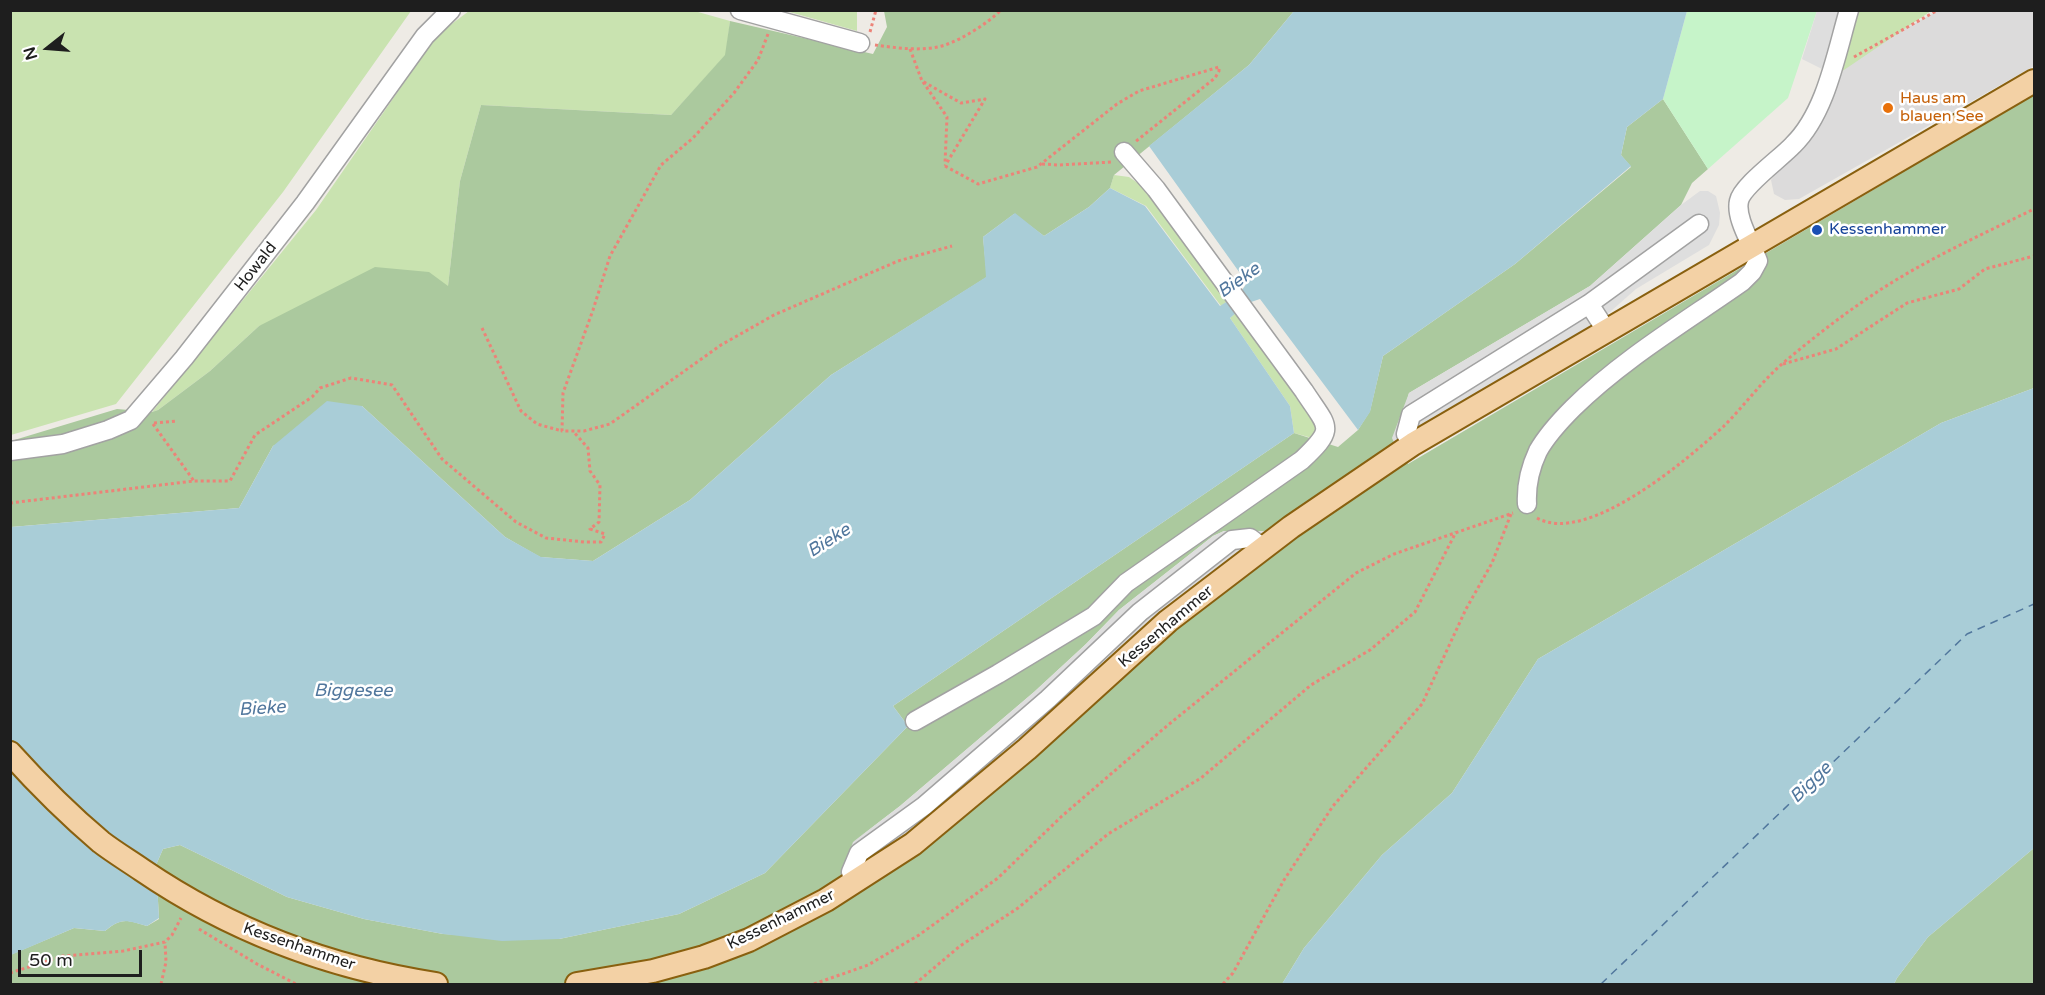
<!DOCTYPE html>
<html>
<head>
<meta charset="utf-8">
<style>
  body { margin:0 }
  #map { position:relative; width:2045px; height:995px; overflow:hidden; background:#eeebe5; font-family:"Varela Round",sans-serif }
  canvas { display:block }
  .frame { position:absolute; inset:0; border:12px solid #1e1e1e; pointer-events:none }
  .north { position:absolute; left:18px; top:18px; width:60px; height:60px; -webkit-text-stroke:4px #fff; paint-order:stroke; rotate:253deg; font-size:16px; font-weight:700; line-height:24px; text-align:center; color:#1e1e1e }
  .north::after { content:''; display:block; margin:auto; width:21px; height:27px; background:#1e1e1e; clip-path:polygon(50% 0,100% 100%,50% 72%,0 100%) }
  .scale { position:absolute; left:18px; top:950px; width:124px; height:27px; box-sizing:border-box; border:3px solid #1e1e1e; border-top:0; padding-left:8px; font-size:18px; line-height:21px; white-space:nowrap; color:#1e1e1e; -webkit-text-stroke:4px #fff; paint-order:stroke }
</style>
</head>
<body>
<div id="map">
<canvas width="2045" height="995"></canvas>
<div class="frame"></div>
<div class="north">N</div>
<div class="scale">50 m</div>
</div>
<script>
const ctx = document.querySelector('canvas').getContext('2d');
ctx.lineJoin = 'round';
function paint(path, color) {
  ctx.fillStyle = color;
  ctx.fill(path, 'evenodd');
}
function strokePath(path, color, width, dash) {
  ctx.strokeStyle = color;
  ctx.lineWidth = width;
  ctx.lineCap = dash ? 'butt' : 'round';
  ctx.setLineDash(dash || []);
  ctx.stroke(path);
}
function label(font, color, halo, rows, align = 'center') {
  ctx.font = font + ' "Varela Round",sans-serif';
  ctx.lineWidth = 5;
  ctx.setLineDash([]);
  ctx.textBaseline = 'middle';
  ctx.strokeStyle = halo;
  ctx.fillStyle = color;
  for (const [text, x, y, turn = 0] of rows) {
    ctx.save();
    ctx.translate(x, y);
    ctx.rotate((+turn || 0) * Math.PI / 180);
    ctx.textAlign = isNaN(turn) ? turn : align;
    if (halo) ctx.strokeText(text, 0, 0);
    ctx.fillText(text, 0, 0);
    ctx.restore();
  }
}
paint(new Path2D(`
  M1938,11h96v55l-235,133 -14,1 -11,-6 -3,-14 49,-65 28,-54 18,-12z`), '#dcdbdb');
paint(new Path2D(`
  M11,10l400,1 -128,181 -167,212 -105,31z
  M691,10l39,11 -4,34 -55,60 -190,-10 -21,76 -12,105 -189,40 -49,45 -52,39 -6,2 164,-202 121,-175 32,-24z
  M786,11h71v20z
  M1859,11v-1l72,1 -90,61z
  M1114,175l15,2 19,13 81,110 -8,6 -75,-100 -36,-18z
  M1237,312l84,112 -9,14 -18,-5 -4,-27 -60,-88z`), '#c9e3b0');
paint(new Path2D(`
  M884,11h410l-45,54 -135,110 -4,13 -21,19 -45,29 -30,-22 -31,23 4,40 -156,98 -141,125 -97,61 -53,-4 -35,-20 -143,-131 -89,40 -34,62 -228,19v-86l106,-32 35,3 6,-2 52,-39 49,-45 116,-59 54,5 19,14 12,-105 21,-76 190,10 54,-60 5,-34 143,33 14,-27z
  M2034,84v304l-93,35 -403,236 -86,134 -70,62 -78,93 -22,36h-1271l-1,-29 64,-27 31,3c17,-14 22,-11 42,-5l12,-7 -3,-54 7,-16 17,-4 107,52 77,22 79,15 116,5 120,-25 86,-41 143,-147 -15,-20 401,-273 44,14 20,-17 12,-19 13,-55 132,-92 116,-97 -10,-12 6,-28 36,-28 45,70 -16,14 -11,22 -91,81 -181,107 -14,52 13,19 477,-281zM1224,531l40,1 -105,85 -306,225 47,-36 134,-114 52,-48 33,-34 94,-74z
  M2034,848v136h-140l3,-6 31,-41z`), '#abc99e');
paint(new Path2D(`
  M1687,11h130l-29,87 -80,71 -45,-70z`), '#c6f4c9');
paint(new Path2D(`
  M1817,11h32l-19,62 -28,-14z
  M1700,191h8l8,5 4,17 -1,12 -10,20 -73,44 -26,23 -20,12 -3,6 -192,115 -3,-7 17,-45 181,-107 91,-81z
  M1224,531h41l-106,86 -62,57 -163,141 -95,67 14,-40 47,-36 134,-114 52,-48 33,-34 94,-74z`), '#dedede');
paint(new Path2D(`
  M1294,11h393l-24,88 -36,28 -6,28 10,11 -116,98 -132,92 -13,56 -12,18 -98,-131 -12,4 -18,15 60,88 4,27 -401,273 15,20 -143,147 -86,41 -120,25 -57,2 -59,-7 -79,-15 -77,-22 -107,-52 -17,4 -7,16 3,53 -12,8c-20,-5 -25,-9 -42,5l-31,-3 -63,27v-428l228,-19 34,-62 54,-45 35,5 143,131 36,20 52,4 97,-61 141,-125 155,-98 -3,-40 32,-24 29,23 45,-29 21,-19 35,18 75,100 20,-13 7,-10 -98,-137 100,-81z
  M2034,388v460l-106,89 -31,41 -3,6h-612l22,-36 78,-93 70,-62 86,-134 403,-236z`), '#a9cdd7');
strokePath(new Path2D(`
  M1601,984l366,-350 67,-30`), '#51779d', 1.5, [8, 6]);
const minor = new Path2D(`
  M740,10l120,33
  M1589,304l17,26
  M1413,444l-7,-10 5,-19 178,-111 110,-80
  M10,451l53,-7 45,-14 23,-10 53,-62 121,-155 120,-167 26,-26
  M1527,504c-1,-19 3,-36 11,-53 9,-16 22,-30 35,-43 50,-49 112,-86 169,-126l10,-10 6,-11c-6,-17 -23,-43 -19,-60 3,-15 42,-43 54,-56 33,-32 43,-91 56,-135
  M915,721l83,-47 96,-58 32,-33 176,-123c35,-33 26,-32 2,-69l-148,-202 -32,-37
  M854,882l-3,-10 8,-19 65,-47 124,-107 92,-87 92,-72 18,-2 13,10`);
const major = new Path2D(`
  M10,753c28,31 59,62 91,89 13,10 28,19 41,28 88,60 189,98 294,114
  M577,984l76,-13 51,-14 45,-17 77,-40 87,-56 114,-95 141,-128 123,-94 122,-83 621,-363`);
strokePath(minor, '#a2a2a2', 21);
strokePath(major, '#89600f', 26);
strokePath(new Path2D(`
  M870,32l6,-22
  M768,34l-10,26 -24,33 -41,45 -32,27 -51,91 -17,54 -30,83 -1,38h22l26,-7 111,-79 53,-30 124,-54 54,-15
  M875,45c23,3 48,7 70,0 18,-6 43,-22 56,-35
  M910,49l12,32 39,22 24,-4 -40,67
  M1854,57l84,-47
  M923,82l24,35 -2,47
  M1042,164l17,1 53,-3
  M945,166l33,18 59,-17 80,-63 22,-13 80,-24v4l-4,7 -80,64
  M482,328l39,83 16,13 25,7
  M1783,364l53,-15 71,-46 52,-14 26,-20 49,-13
  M154,423l23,-2
  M153,424l41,57
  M10,503l184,-22h36l25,-46 57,-38 8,-9 31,-10 41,7 50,74 74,63 30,16 38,4h17l4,-8 -15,-5 9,-7 1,-37 -10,-14 -2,-23 -15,-17
  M1537,518c50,28 151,-59 187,-92 20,-20 37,-44 59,-63 29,-24 59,-48 91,-69 49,-33 107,-59 160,-85
  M199,929l58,35 39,20
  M10,973l53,-17 60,-5 42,-9 7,-7 9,-17
  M161,984l5,-22 -1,-20
  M814,984l54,-19 51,-30 79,-57 64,-62 106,-91 188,-152 38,-19 119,-41
  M915,984l45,-38 58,-38 90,-74 93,-56 110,-93 59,-35 45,-38 41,-80
  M1223,984l10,-11 51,-93 49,-74 89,-102 44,-95 26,-46 19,-49`), '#ec8378', 3, [3, 3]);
strokePath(minor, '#fff', 18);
strokePath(major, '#f3d1a5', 22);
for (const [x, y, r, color] of [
  [1888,108,6,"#e8710a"],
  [1817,230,6,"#1a4fb4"]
]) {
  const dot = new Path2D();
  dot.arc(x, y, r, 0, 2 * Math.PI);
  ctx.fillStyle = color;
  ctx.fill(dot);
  strokePath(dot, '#fff', 2);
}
label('16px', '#c56008', '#fff', [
  ["Haus am",1900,99],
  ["blauen See",1900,117]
], 'left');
label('16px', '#164399', '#fff', [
  ["Kessenhammer",1829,230]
], 'left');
label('16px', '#1e1e1e', '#fff', [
  ["Howald",256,267,-52],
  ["Kessenhammer",1166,627,-40],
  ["Kessenhammer",781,920,-26],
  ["Kessenhammer",299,947,19]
]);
label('italic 18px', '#51779d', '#fff', [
  ["Bieke",1239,281,-35],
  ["Bieke",829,541,-32],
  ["Biggesee",353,691],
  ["Bieke",262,709,-4],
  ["Bigge",1811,783,-44]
]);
</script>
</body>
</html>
